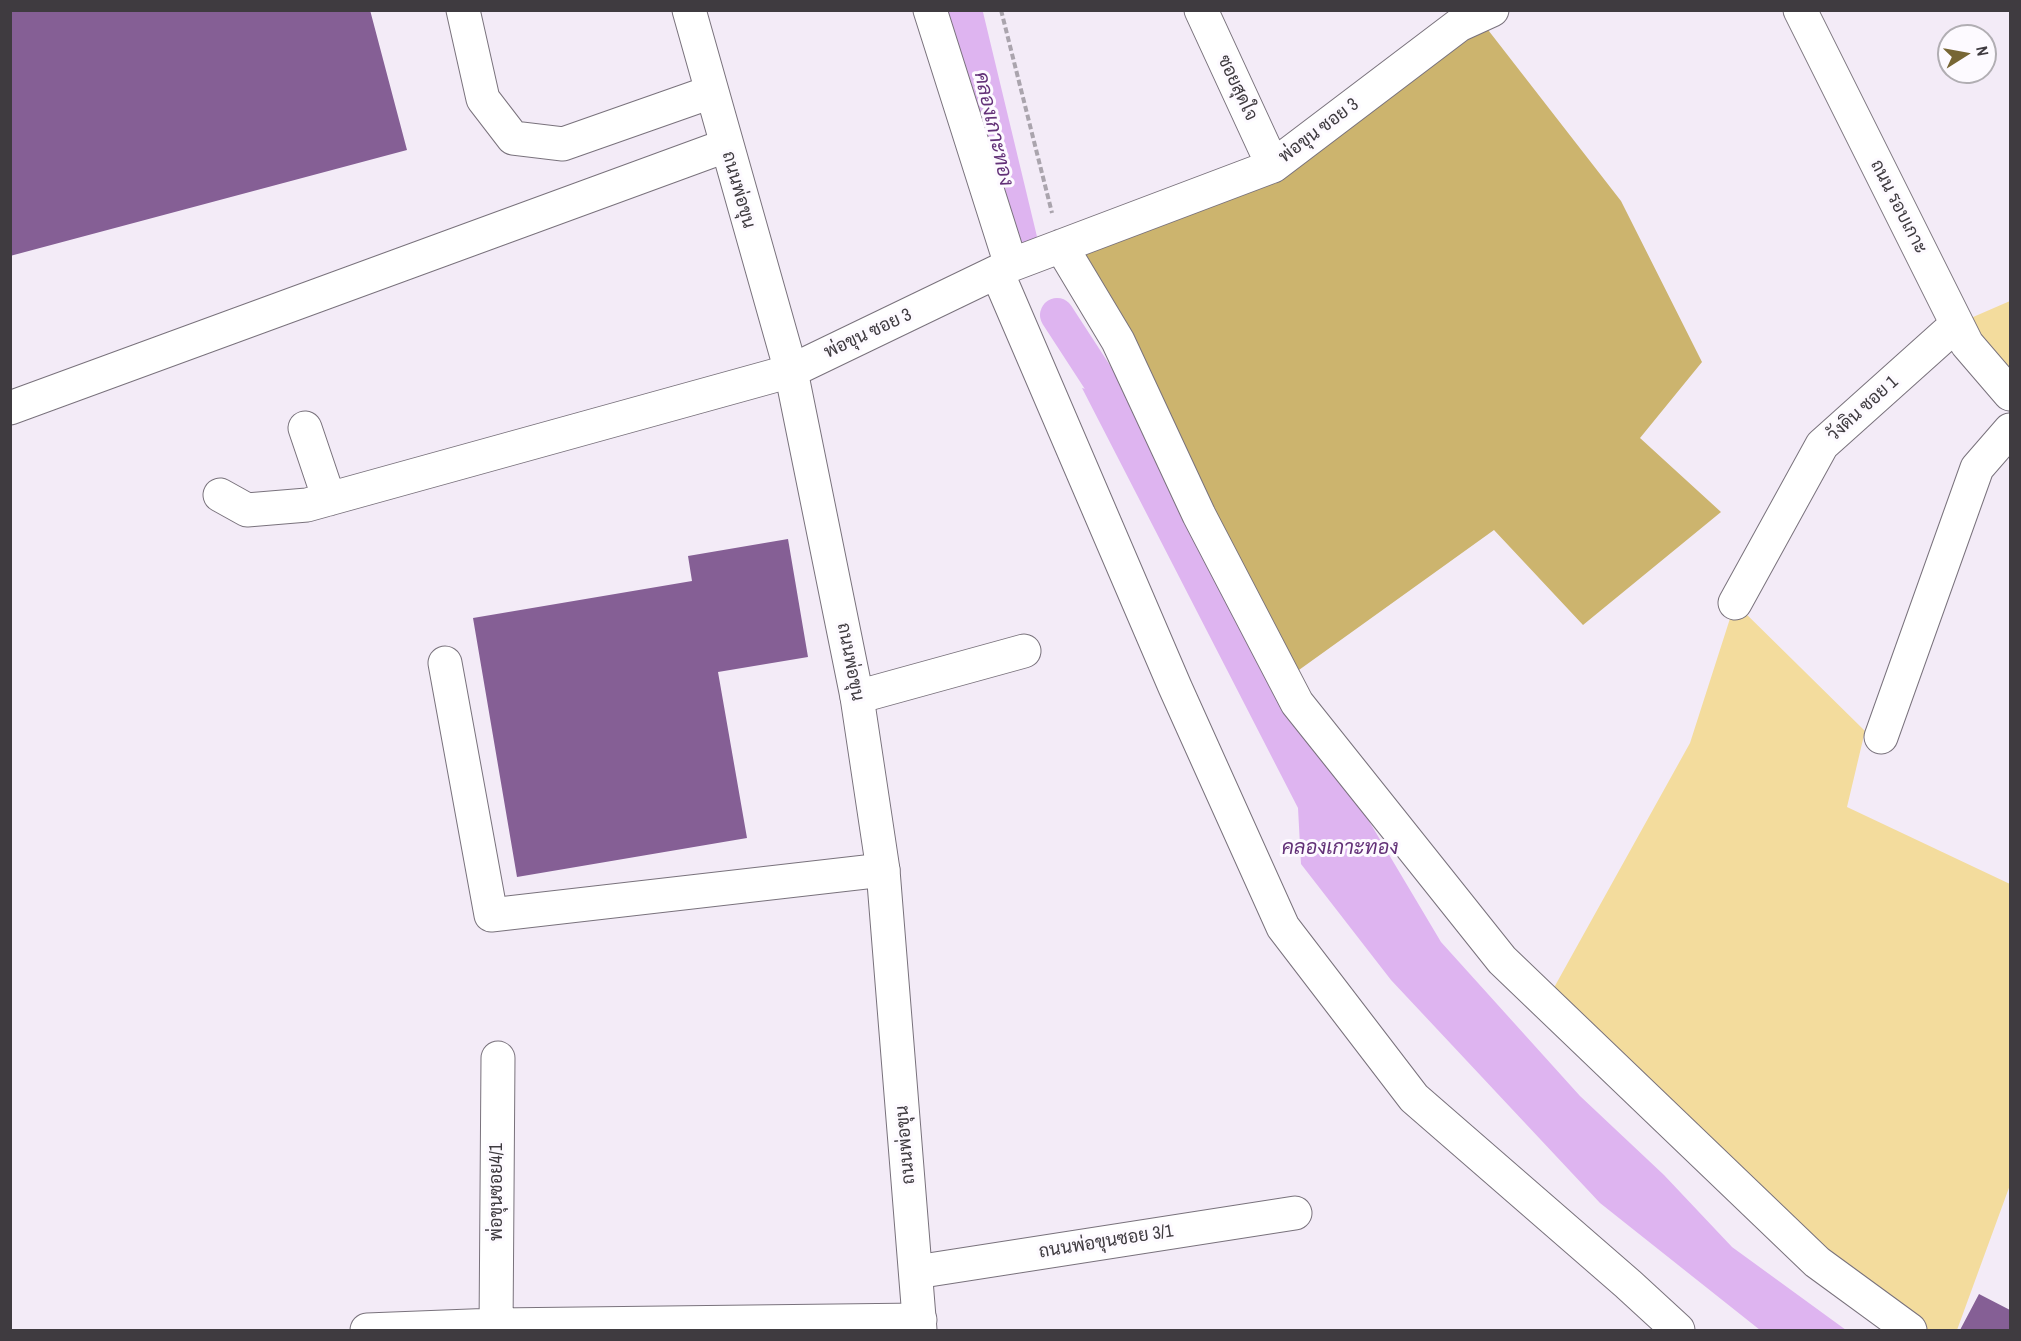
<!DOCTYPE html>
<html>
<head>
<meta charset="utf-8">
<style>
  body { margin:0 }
  #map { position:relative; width:2021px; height:1341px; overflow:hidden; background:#f3ebf7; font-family:"Archivo Narrow",sans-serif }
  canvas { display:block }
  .frame { position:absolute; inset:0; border:12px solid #3f3b40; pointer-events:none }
  .north { position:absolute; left:1937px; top:24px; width:60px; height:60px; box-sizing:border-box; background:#fdfaff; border:2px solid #b1aeb3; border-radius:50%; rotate:79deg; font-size:16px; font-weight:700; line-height:24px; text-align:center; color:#3f3b40 }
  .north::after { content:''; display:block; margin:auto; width:21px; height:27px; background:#776634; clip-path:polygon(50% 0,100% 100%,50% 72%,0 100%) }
</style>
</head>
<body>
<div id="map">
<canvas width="2021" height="1341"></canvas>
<div class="frame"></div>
<div class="north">N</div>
</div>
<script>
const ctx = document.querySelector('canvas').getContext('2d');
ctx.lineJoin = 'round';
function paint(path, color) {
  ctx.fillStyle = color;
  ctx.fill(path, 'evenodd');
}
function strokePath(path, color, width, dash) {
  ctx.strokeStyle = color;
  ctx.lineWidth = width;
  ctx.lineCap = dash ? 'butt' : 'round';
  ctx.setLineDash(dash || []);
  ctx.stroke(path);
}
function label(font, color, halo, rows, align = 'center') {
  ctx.font = font + ' "Archivo Narrow",Sarabun,sans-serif';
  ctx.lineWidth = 6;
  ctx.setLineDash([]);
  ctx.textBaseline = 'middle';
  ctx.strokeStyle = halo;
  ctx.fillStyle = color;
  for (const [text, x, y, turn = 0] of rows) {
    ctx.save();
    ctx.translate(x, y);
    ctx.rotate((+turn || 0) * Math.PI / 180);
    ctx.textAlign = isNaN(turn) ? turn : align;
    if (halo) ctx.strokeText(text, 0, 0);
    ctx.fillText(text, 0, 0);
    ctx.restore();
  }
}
paint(new Path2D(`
  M2010,301v91l-53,-68z
  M1735,603l130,128 -18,76 163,77v301l-53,145h-41l-370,-328 144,-259z`), '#f3dc9d');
paint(new Path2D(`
  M1478,17l143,184 81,161 -62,76 81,74 -138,113 -89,-95 -209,150 -221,-433 212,-75z`), '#ccb46e');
paint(new Path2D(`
  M1082,388l52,13 156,321 51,52 100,168 139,154 84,79 68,72 114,83h-86l-160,-127 -209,-223 -90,-116 -3,-56z`), '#deb4f0');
strokePath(new Path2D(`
  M965,10l57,237
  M1057,315l52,80`), '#deb4f0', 34);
paint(new Path2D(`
  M10,10h360l37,140 -397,106z
  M788,539l20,118 -90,15 29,166 -230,39 -44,-259 219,-37 -4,-25z
  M1979,1294l31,16v20h-50z`), '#855f95');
const minor = new Path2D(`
  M463,10l20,89 30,39 50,6 148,-52
  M930,10l81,255
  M1201,10l72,156
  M1800,10l167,334 43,50
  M1061,246l57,95 81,174 98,188 205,257 315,302 93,68
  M997,272l178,415 108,240 131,171 214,186 50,46
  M10,408l715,-262
  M305,428l24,71
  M220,495l27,15 60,-5 484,-134 220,-106 262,-99 186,-141 33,-15
  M1735,603l87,-158 135,-121
  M445,663l46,252 392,-45
  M857,697l167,-46
  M1881,737l96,-269 33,-38
  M916,1272l379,-59
  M367,1330l129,-5 424,-5
  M496,1330l2,-272`);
const major = new Path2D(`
  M689,10l102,361 66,326 26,173 37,460`);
strokePath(minor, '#79727c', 35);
strokePath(major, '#79727c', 35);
strokePath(new Path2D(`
  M1001,10l51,203`), '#aaa4ad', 4, [6, 3]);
strokePath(minor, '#fff', 33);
strokePath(major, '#fff', 33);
label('18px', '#3f3b40', '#fdfaff', [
  ["ซอยสุดใจ",1237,88,65],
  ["พ่อขุน ซอย 3",1319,131,-37],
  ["ถนนพ่อขุน",738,190,74],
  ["ถนน รอบเกาะ",1898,207,63],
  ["พ่อขุน ซอย 3",868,334,-25],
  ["วังดิน ซอย 1",1863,409,-42],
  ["ถนนพ่อขุน",850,662,79],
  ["ถนนพ่อขุน",906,1145,-95],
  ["พ่อขุนซอย4/1",497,1192,-90],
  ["ถนนพ่อขุนซอย 3/1",1106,1242,-9]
]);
label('italic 20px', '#623077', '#fdfaff', [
  ["คลองเกาะทอง",993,129,77],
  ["คลองเกาะทอง",1340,849]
]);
</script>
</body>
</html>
